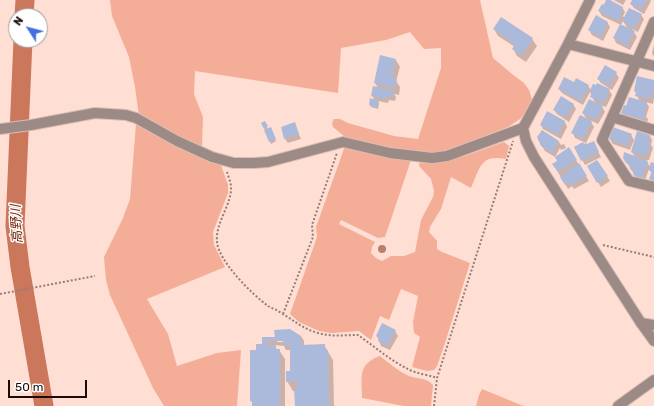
<!DOCTYPE html>
<html>
<head>
<meta charset="utf-8">
<style>
  body { margin:0 }
  #map { position:relative; width:654px; height:406px; overflow:hidden; background:#ffded3; font-family:Rubik,sans-serif }
  canvas { display:block }
  .north { position:absolute; left:8px; top:8px; width:40px; height:40px; box-sizing:border-box; background:#fff; border:1px solid #a39e9d; border-radius:50%; rotate:306deg; font-size:11px; font-weight:700; line-height:16px; text-align:center; color:#1a0d09 }
  .north::after { content:''; display:block; margin:auto; width:14px; height:18px; background:#4570e2; clip-path:polygon(50% 0,100% 100%,50% 72%,0 100%) }
  .scale { position:absolute; left:8px; top:380px; width:79px; height:18px; box-sizing:border-box; border:2px solid #1a0d09; border-top:0; padding-left:5px; font-size:12px; line-height:14px; white-space:nowrap; color:#1a0d09; -webkit-text-stroke:3px #fff; paint-order:stroke }
</style>
</head>
<body>
<div id="map">
<canvas width="654" height="406"></canvas>
<div class="north">N</div>
<div class="scale">50 m</div>
</div>
<script>
const ctx = document.querySelector('canvas').getContext('2d');
ctx.lineJoin = 'round';
function paint(path, color) {
  ctx.fillStyle = color;
  ctx.fill(path, 'evenodd');
}
function strokePath(path, color, width, dash) {
  ctx.strokeStyle = color;
  ctx.lineWidth = width;
  ctx.lineCap = dash ? 'butt' : 'round';
  ctx.setLineDash(dash || []);
  ctx.stroke(path);
}
function label(font, color, halo, rows, align = 'center') {
  ctx.font = font + ' Rubik,"Noto Sans JP",sans-serif';
  ctx.lineWidth = 3;
  ctx.setLineDash([]);
  ctx.textBaseline = 'middle';
  ctx.strokeStyle = halo;
  ctx.fillStyle = color;
  for (const [text, x, y, turn = 0] of rows) {
    ctx.save();
    ctx.translate(x, y);
    ctx.rotate((+turn || 0) * Math.PI / 180);
    ctx.textAlign = isNaN(turn) ? turn : align;
    if (halo) ctx.strokeText(text, 0, 0);
    ctx.fillText(text, 0, 0);
    ctx.restore();
  }
}
paint(new Path2D(`
  M110,0h370l13,58 19,16 12,9 5,7 3,9 -7,14 -5,6 -12,8 -63,24 -13,3 -40,-4 -47,-13 -12,-10 -1,-4 2,-4h6l8,4 46,13 24,3 23,-71v-20l-17,1 -14,-17 -24,8 -45,8 -3,45 -143,-22 -1,23 9,23 -1,31 -63,-32 -4,-29 -6,-30 -17,-41z
  M136,124l40,21 45,20 7,20v8l-15,39 1,13 11,22 -78,32 21,35 9,32 40,-13 24,-3 -4,56h-73l-11,-18 -43,-93 -4,-15 -2,-23 19,-39 7,-19z
  M504,142l5,4 -3,13c-26,-5 -26,9 -35,29l-20,-11 -10,32 -11,18 -1,5 8,9v8l5,3 28,11 -26,83 -7,20 -3,4 -7,1 -15,-4 8,-30 -6,-4 -1,-11 5,-26 -17,-7 -12,31 -9,-4 -9,24 -12,-9 -28,2 -12,-2 -20,-9 -9,-8 27,-77 -1,-10 29,-81 66,14 -26,77 -7,1 -37,-18 -2,4 36,18 -3,5 -1,6 5,5 6,3 9,-5h13l11,-4 6,-32 12,-23 1,-6 -3,-12 -12,-13 1,-4c29,3 57,-11 84,-20z
  M380,356c9,7 18,15 29,20 9,3 18,2 24,9l-2,21h-27l-42,-8c0,-20 -5,-34 18,-42z
  M482,389l39,16 4,1h-49l3,-11z`), '#f4ae97');
paint(new Path2D(`
  M607,0l15,7 3,5 -2,4 2,3 16,-4 3,4 -6,13 -6,-3 5,8 -7,13 -14,-7 -2,-5 7,-13 -19,-9 -3,-5zM623,21l5,8 -7,-4z
  M614,0h12l-3,5z
  M633,0h17l1,1 -7,13 -10,-6 -3,-4z
  M502,18l30,21 5,7 -11,16 -9,-6 -4,-7 2,-2 -17,-11 -4,-7z
  M607,22l3,5 -7,14 -11,-6 -3,-5z
  M654,45v12l-2,-4z
  M396,60l4,7 -4,14 4,6 -1,8 -5,-1 2,3 -1,4 -6,-1 -1,3 -10,-2 1,3 -1,5 -7,-2 -1,-2 5,-4 -3,-6 6,-7 -3,-5z
  M616,73l3,5 -7,12 -11,-7 -3,-4z
  M654,81v17l-1,6 -7,-2 3,5 -3,10 2,2 -1,5 -22,-6 -3,-5 5,-6 12,-7 -4,-9z
  M574,83l14,3 3,4 17,-1v-1l4,7 -6,12 -5,-2 4,7 -7,12 -8,-4 4,7 -8,16 -11,-5 -2,-5 14,-13 -4,-7 12,-10 -5,-11 -7,13 -21,-12 -3,-4z
  M573,104l3,5 -7,13 -12,-8 -3,-4z
  M547,113l18,9 2,5 -6,12 -18,-10 -2,-4z
  M264,122l4,7 4,1 4,11 -5,3 -9,-21z
  M294,123l7,16 -13,4 -3,-4z
  M542,132l17,10 2,3 3,-1 2,4 -5,2 -1,-2 -5,9 -10,-6 -3,-5z
  M631,135l3,5 -4,10 -17,-6 -3,-5z
  M650,136l2,4 -1,5 2,3 -4,12h-3l4,7 4,-3v20l-4,-5 2,-5 -3,-5 -5,14 -7,-4 -13,-21 11,-1 -3,-5z
  M593,142l8,15 -16,8 -10,-18 12,-1z
  M569,149l20,32 -15,8 -2,-3 -4,3 -12,-20 2,-8z
  M597,161l13,20 -9,6 -13,-21z
  M395,331l3,5 -8,14 -9,-4 -4,-10z
  M301,336l3,5v5l20,-1 9,15 1,46h-38l-1,-15h-2l-6,-10 4,-9v-22h-5l-2,-4 -9,-1 2,5h2l6,9v47h-32l-2,-6 6,-49 7,-6 -1,-7zM277,340h11v2h-11z`), '#0003');
strokePath(new Path2D(`
  M24,16l1,-16
  M23,40l-8,186 5,41 24,139`), '#cb775c', 19);
paint(new Path2D(`
  M606,0h4l13,7 -2,5 1,1 -4,8 -20,-10 4,-7 2,1z
  M632,0h15l-6,10 -11,-6z
  M629,8l13,6 -7,14 -13,-7z
  M596,15l12,7 -7,15 -13,-7z
  M501,17l32,21 -11,17 -10,-6 3,-5 -22,-15z
  M620,24l15,7 -8,15 -14,-8z
  M380,55l16,4 -4,19 5,1 -2,9 -21,-5z
  M605,65l12,7 -8,13 -12,-6z
  M637,76l17,4v12l-1,2 -1,-1 -2,6 -15,-3 1,-4 -2,-1z
  M564,77l10,5 2,-4 13,7 -8,16 -23,-12z
  M597,83l13,6 -6,14 -14,-6 2,-4 -3,-1 4,-8 3,1z
  M373,86l21,5 -1,6 -6,-1 -1,3 -15,-3z
  M561,96l13,8 -8,14 -13,-8z
  M629,97l18,5 -3,11 2,1 -2,6 -23,-7 3,-8 2,1z
  M370,98l9,3 -2,7 -8,-3z
  M589,99l14,7 -7,14 -14,-7z
  M547,111l18,10 -7,14 -18,-10z
  M580,115l12,6 -9,18 -12,-6z
  M265,121l3,5 -4,3 -3,-6z
  M295,122l4,12 -15,5 -3,-12z
  M271,127l5,12 -7,3 -5,-12z
  M613,127l19,7 -5,12 -18,-7z
  M542,130l17,11 -7,12 -11,-7 -4,-9z
  M637,131l13,4 -2,7h3l-4,14 -16,-4z
  M594,141l5,11 -18,9 -7,-14 9,-5 1,2 2,-1 1,1z
  M569,147l8,13 -19,12 -6,-8 5,-3 -2,-4z
  M624,152l24,9 -6,18 -9,-4 1,-3 -4,-3 1,-4 -5,-2 -3,-5z
  M597,160l11,16 -11,7 -10,-17z
  M651,162l3,1v18l-5,-2 3,-8 -4,-1z
  M579,163l8,13 -16,9 -2,-3 -4,3 -5,-8 8,-5 -1,-2z
  M382,323l14,7 -9,16 -9,-5 1,-3 -3,-2z
  M290,329l11,7v9l24,-1v6h3l1,55h4v1h-38l-1,-18h3v-7l-11,1v-11h4v-26h-7v-4h-16v5l9,-1v4h4v57h-28v-5h-2v-51h6v-6h6v-7h13l-1,-7z`), '#abbadb');
const minor = new Path2D(`
  M654,22l-52,118 27,41 25,6
  M612,117l42,13
  M0,129l31,-4 64,-12 31,2 10,3 41,23 35,16 22,6h20l14,-1 75,-20 47,11 42,5 15,-2 76,-28
  M641,323l13,2`);
const tertiary = new Path2D(`
  M590,0l-22,44 -45,84 3,13 8,16 107,166 13,18
  M568,44l86,22
  M618,406l36,-26`);
strokePath(minor, '#dabdb3', 12);
strokePath(tertiary, '#dabdb3', 12);
strokePath(new Path2D(`
  M227,172c1,4 4,10 4,15 1,17 -16,36 -14,55 2,20 35,52 51,64 3,2 7,3 10,5 14,8 25,18 40,22 13,4 27,2 40,2 17,12 33,26 52,35 8,4 19,5 27,8
  M603,245l51,12
  M0,294l95,-18
  M283,314l30,-77 -1,-12 25,-72
  M434,406l3,-28 76,-237`), '#957d76', 2, [2, 2]);
strokePath(minor, '#9b8a85', 10);
strokePath(tertiary, '#9b8a85', 10);
ctx.fillStyle = '#b97f6c';
for (const [x, y] of [
  [382,249]
]) {
  ctx.beginPath();
  ctx.arc(x, y, 4, 0, 2 * Math.PI);
  ctx.fill();
}
label('italic 13px', '#6f2304', '#fff', [
  ["高野川",17,224,-93]
]);
</script>
</body>
</html>
